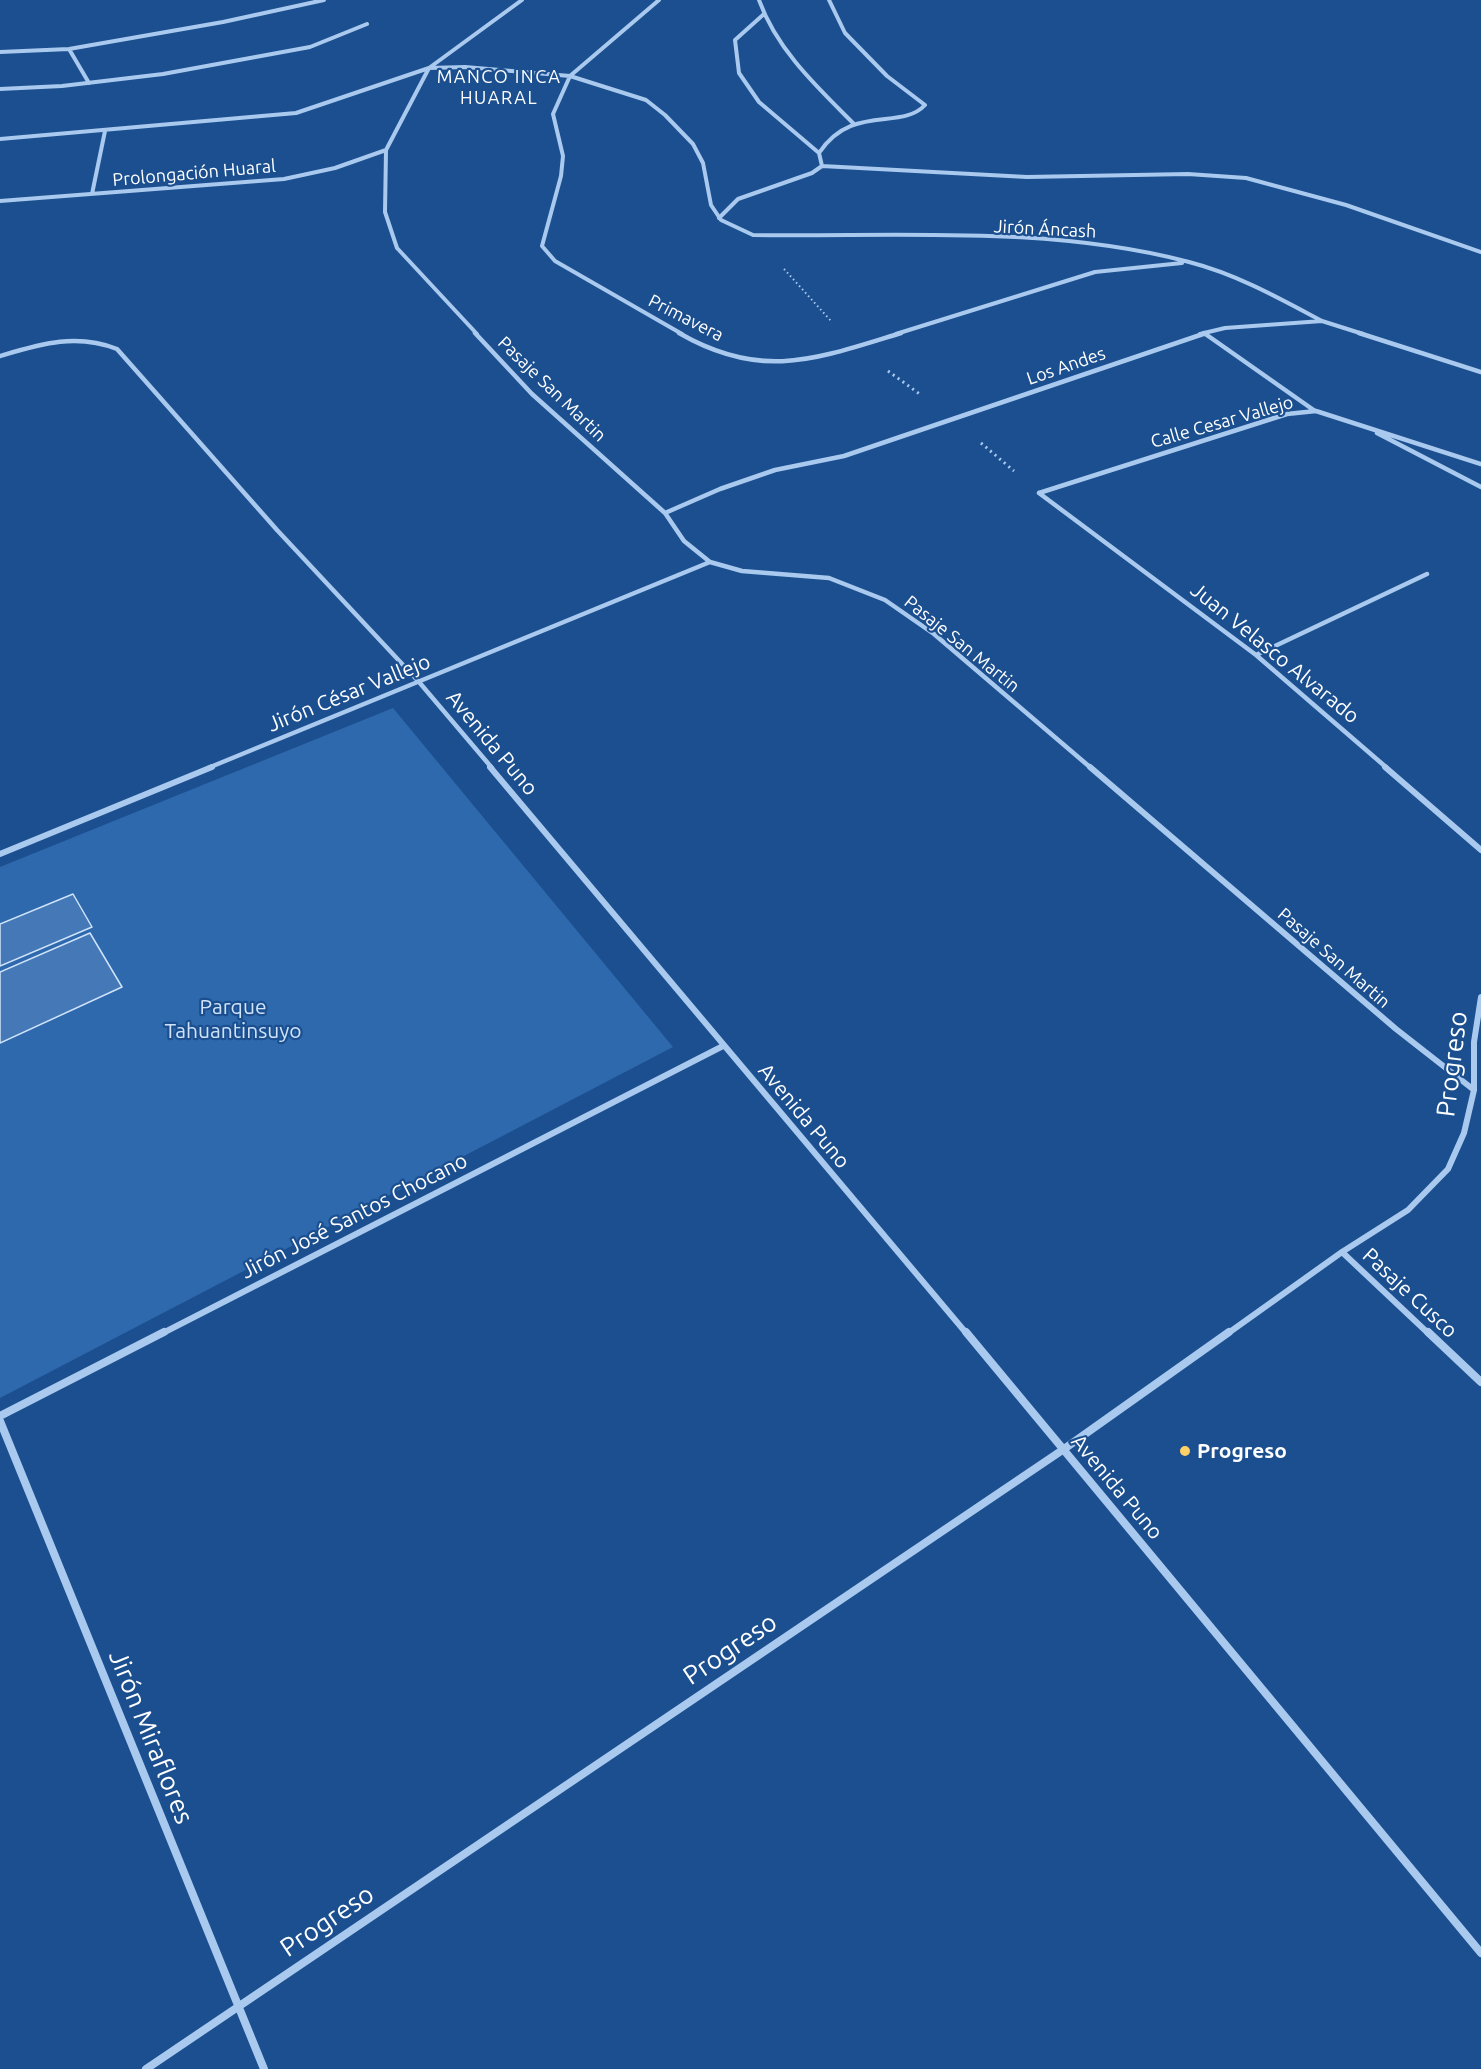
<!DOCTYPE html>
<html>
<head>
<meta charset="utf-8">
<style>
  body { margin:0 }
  canvas { display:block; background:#1b4f8f }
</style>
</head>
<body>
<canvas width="1481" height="2069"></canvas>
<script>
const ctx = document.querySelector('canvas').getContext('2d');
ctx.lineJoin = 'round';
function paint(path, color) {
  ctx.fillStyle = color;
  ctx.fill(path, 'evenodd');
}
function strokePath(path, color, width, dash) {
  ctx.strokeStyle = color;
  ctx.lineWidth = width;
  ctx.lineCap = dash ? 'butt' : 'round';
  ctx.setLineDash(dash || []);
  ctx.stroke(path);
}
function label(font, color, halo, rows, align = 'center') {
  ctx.font = font + ' Ubuntu,sans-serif';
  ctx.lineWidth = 4.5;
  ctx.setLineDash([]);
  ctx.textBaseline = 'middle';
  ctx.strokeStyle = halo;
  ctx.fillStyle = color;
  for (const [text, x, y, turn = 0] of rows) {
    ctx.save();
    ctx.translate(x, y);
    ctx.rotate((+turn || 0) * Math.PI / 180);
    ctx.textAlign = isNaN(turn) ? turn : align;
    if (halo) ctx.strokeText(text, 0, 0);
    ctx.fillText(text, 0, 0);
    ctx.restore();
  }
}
paint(new Path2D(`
  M393,708l280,339 -673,351v-531z`), '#2e69ad');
const building = new Path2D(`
  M73,894l19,33 -92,39v-42z
  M90,933l32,54 -122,56v-71z`);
paint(building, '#4478b7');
strokePath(building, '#cfe3fa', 1.5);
strokePath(new Path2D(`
  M784,269l47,52`), '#a9c9ee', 2, [1.5, 3]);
strokePath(new Path2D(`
  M888,371l33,24
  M981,443l33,28`), '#a9c9ee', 3, [2, 4]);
strokePath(new Path2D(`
  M659,0l-89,76 -17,38 10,42 -2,20 -19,70 13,15 127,73
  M759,0c18,50 58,87 95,124
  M764,14l-29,26 4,33 20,29 60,51
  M69,49l20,34
  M0,52l69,-3 154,-27 101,-22
  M0,89l62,-3 101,-12 147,-27 57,-23
  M0,139l296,-26 133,-45 36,-1 105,9 76,24 19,15 28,29 10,19 8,42 10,15 32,15c144,2 295,-10 436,27 47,12 90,36 133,59
  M822,166l205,11 161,-3 58,4 100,27 135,47
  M92,194l13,-63
  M0,201l284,-22 51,-11 51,-18
  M719,218l19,-19 74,-26 10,-7 -3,-13c33,-50 82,-22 106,-48l-38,-29 -42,-43 -16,-33
  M477,334l-80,-86 -12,-36 1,-62 43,-82 93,-68
  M896,334l199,-62 87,-9
  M1200,334l25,-6 97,-7 41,13`), '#a9c9ee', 4);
strokePath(new Path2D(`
  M475,333l57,61 133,119 19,28 26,21 32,9 87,7 56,22 49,34 157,134
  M679,333c83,48 137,26 222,0
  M1204,333l111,78
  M1359,333l122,39
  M0,356c41,-12 76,-23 117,-7l160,181 142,152 73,86
  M1377,433l104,54
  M1039,493l217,162 131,113
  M1039,493l248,-79 29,-3 165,53
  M665,513l55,-24 55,-19 69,-14 362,-123
  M1256,655l171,-81
  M208,768l502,-206`), '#a9c9ee', 4.5);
strokePath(new Path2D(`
  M490,767l477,567
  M1090,767l306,262 78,61
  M1385,767l96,83
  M0,854l212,-87
  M1342,1252l87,82
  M161,1334l562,-288
  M1227,1334l115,-82 66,-42 40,-41 16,-36 10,-43v-48l7,-45`), '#a9c9ee', 6);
strokePath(new Path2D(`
  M966,1332l515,621
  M1428,1332l53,50
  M0,1416l164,-84
  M0,1421l264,648
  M146,2069l918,-620 165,-117`), '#a9c9ee', 8);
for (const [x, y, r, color] of [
  [1185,1451,6,"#ffd166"]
]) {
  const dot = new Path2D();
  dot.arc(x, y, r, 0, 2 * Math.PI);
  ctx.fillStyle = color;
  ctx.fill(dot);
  strokePath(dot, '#1b4f8f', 2);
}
ctx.letterSpacing = '1.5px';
label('18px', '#fff', '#1b4f8f', [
  ["MANCO INCA",499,77],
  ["HUARAL",499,98]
]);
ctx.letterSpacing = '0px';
label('18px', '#fff', '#1b4f8f', [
  ["Prolongación Huaral",194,173,-5],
  ["Jirón Áncash",1045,229,3],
  ["Primavera",686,318,27],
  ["Los Andes",1066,366,-19],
  ["Pasaje San Martin",552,389,44],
  ["Calle Cesar Vallejo",1222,422,-16],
  ["Pasaje San Martin",962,644,39],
  ["Pasaje San Martin",1334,958,41]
]);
label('21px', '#fff', '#1b4f8f', [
  ["Juan Velasco Alvarado",1275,653,39],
  ["Jirón César Vallejo",349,693,-22],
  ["Avenida Puno",492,743,50],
  ["Avenida Puno",804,1116,50],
  ["Jirón José Santos Chocano",354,1216,-27],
  ["Pasaje Cusco",1410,1293,43],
  ["Avenida Puno",1117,1487,50]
]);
label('21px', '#cfe3fa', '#1b4f8f', [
  ["Parque",233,1007],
  ["Tahuantinsuyo",233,1031]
]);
label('bold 21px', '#fff', '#1b4f8f', [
  ["Progreso",1197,1451]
], 'left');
label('26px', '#fff', '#1b4f8f', [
  ["Progreso",1452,1064,-83],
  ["Progreso",730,1649,-34],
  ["Jirón Miraflores",151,1737,68],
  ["Progreso",327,1921,-34]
]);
</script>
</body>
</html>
